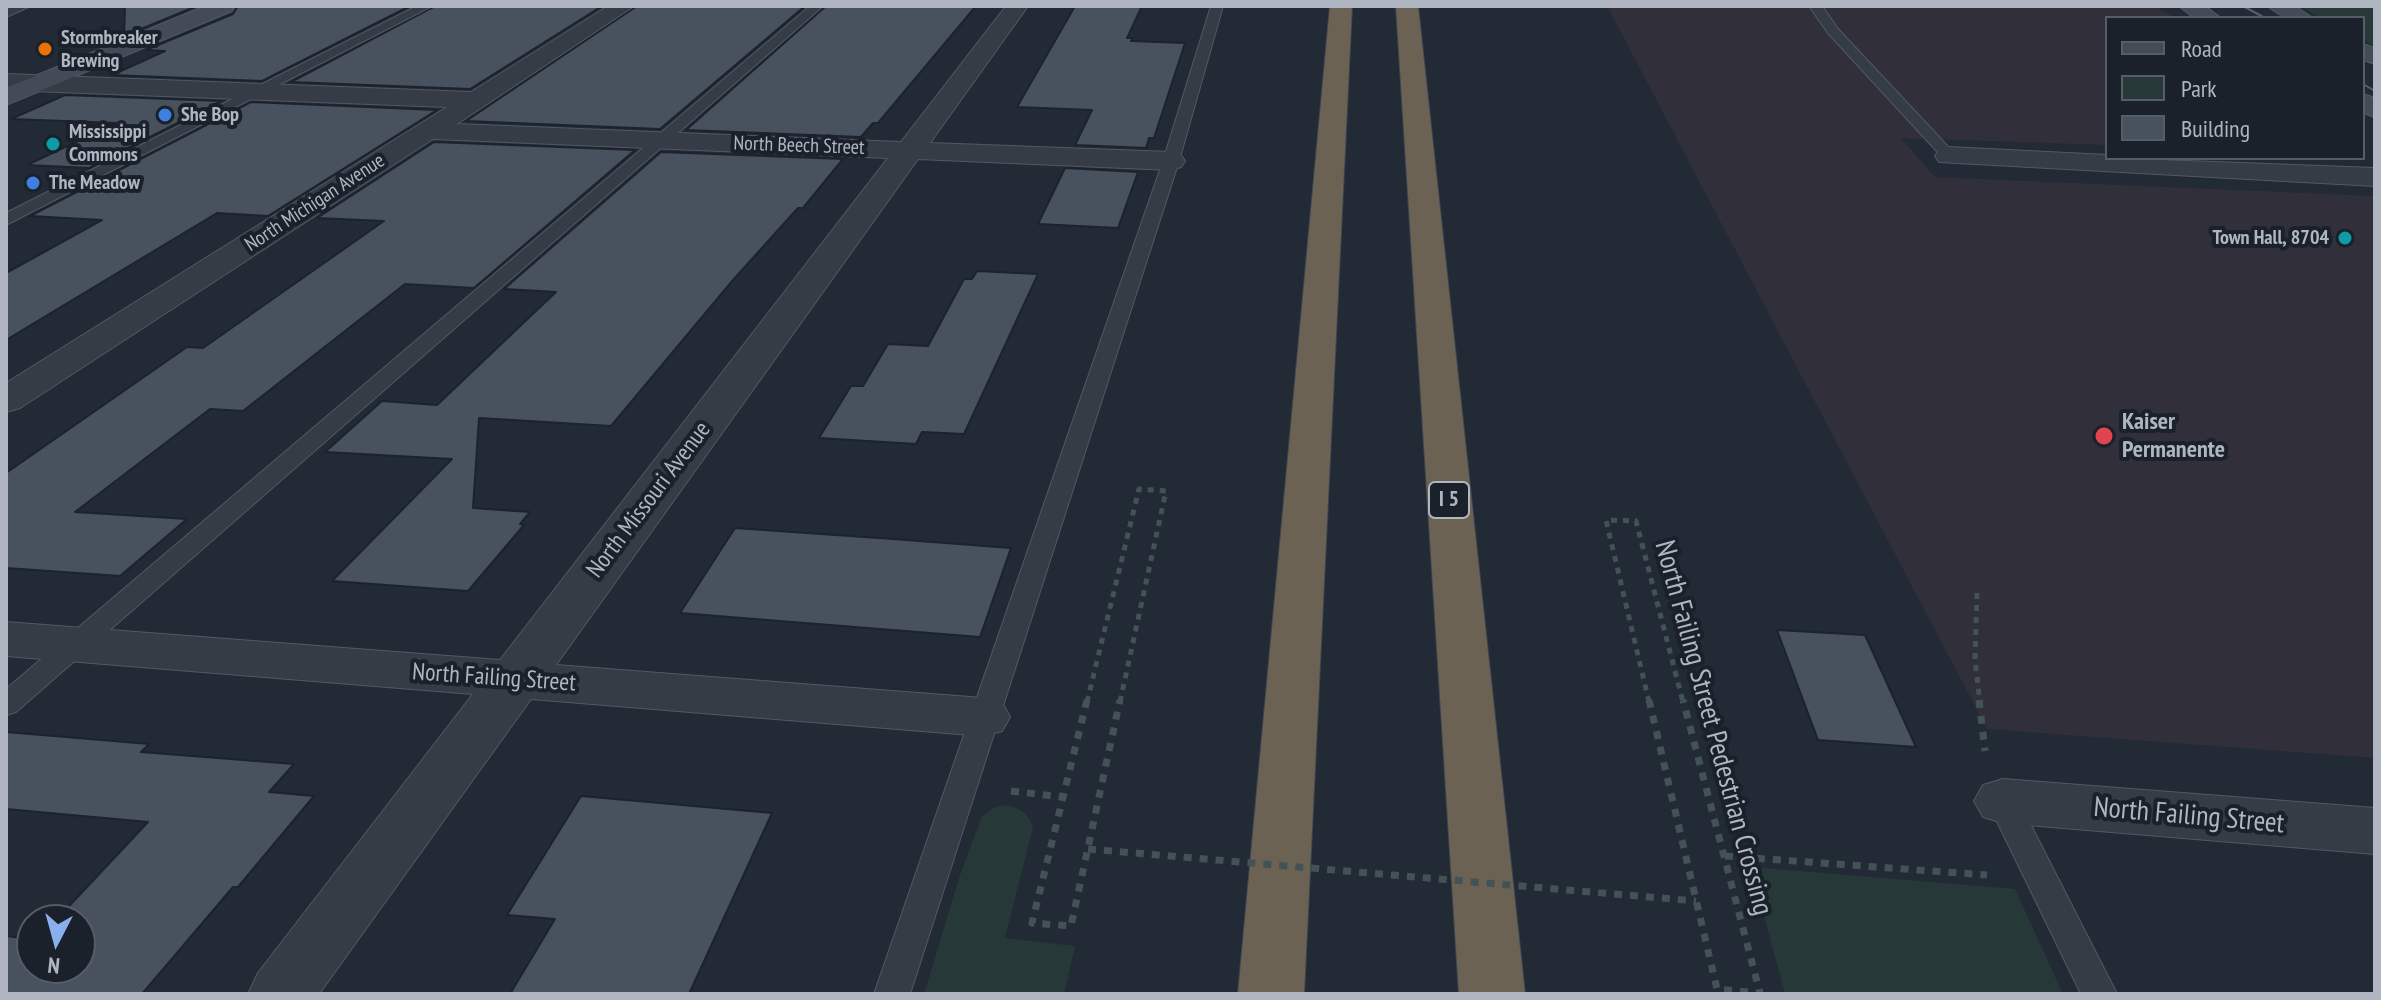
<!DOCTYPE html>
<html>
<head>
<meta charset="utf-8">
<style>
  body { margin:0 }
  #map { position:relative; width:2381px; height:1000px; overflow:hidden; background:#222a35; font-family:"PT Sans Narrow",sans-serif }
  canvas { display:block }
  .frame { position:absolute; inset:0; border:8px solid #afb6c2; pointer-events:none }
  .legend { position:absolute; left:2105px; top:16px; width:260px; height:144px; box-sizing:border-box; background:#1a212a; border:2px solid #565d67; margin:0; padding:10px 14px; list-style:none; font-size:24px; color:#afb6c2 }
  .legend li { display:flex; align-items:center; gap:16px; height:40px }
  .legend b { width:40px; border:2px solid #565d67 }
  .north { position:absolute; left:16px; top:904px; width:80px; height:80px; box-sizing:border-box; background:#1a212a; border:2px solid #565d67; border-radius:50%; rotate:186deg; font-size:22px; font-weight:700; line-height:32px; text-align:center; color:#afb6c2 }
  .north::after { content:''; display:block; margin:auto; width:28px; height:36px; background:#89afed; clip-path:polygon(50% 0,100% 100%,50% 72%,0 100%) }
</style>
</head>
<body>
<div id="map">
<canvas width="2381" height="1000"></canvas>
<div class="frame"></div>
<ul class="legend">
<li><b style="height:10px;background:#434b58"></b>Road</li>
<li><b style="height:22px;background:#273838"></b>Park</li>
<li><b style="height:22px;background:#48515e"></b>Building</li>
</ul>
<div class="north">N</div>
</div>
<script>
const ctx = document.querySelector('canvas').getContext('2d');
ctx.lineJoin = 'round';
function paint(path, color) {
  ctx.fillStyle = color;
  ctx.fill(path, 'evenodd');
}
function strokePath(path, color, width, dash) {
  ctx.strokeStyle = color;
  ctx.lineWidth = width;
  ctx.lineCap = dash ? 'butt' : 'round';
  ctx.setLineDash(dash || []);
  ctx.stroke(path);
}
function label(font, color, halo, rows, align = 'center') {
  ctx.font = font + ' "PT Sans Narrow",sans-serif';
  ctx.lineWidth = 8;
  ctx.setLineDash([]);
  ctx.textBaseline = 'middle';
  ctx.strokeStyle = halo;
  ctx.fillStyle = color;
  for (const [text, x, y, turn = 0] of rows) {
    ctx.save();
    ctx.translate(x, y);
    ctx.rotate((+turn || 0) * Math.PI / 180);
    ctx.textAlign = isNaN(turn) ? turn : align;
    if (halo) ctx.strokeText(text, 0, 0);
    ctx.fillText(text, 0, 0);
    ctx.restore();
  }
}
paint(new Path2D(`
  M1607,6h548l20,12h-68v127l-206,-7 34,39 440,19v562l-388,-29z`), '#312f3a');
paint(new Path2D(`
  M2299,6h76v40l-12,-6v-22h-42z
  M1007,805c14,3 21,9 26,22l-28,111 70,8 -11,48h-140l36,-119 22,-59 13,-9z
  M1751,867l264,22 48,105h-278z`), '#273838');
const building = new Path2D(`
  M125,6h72l-73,30z
  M238,6h172l-148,75 -150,-6 53,-24 -19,-1 87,-36z
  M435,6h167l-132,83 -179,-7z
  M637,6h168l-145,123 -194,-8z
  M826,6h150l-98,117h-5l-12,14 -175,-7z
  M1075,6h67l-15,32h6l-2,3 54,2 -31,95h-5l-3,10 -71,-3 17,-35 -75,-3z
  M65,95l156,6 -132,67 -62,-3 89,-42 -105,-4z
  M251,102l186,8 -169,106 -51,-3 -211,127v-67l96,-53 -72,-4z
  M434,142l201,8 -161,138 -69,-4 -162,127 -33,-2 -135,103 112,7 -67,57 -114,-8v-95l181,-126 16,1 181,-127 -67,-3z
  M661,152l182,7 -40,49h-5l-65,72 -122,146 -132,-8 -6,90 57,4 -10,12 4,1 -56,66 -136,-10 120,-122 -127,-7 57,-51 55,4 119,-113 -52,-3z
  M1065,168l73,4 -20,56 -80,-4z
  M977,271l61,3 -74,160 -42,-2 -6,12 -97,-6 32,-52h12l25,-42 40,2 36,-67h8z
  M735,528l158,11 118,9 -31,89 -300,-24z
  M1777,630l88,5 51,112 -98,-7z
  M6,732l143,12 -8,8 153,12 -25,28 45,4 -76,91h-5l-91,107h-136v-58l26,3v29h48v-48h-24l92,-98 -142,-13z
  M581,796l191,17 -83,181h-179l45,-75 -48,-4z`);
paint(building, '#48515e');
strokePath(building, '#1c232c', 2);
const lane = new Path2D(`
  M14,6h17l-25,11v-8z
  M417,6h15l-426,219v-12z
  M810,6h13l-807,706 -10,3v-26z
  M1211,6h12l-44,155 -269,833h-36l289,-833z
  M1809,6h13l16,23 116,124v6h-10l-116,-126z
  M2003,789l11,3 103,202h-36l-94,-193 5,-9z`);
const street = new Path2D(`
  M608,6h26l-177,118 444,18 105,-136h22l-98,137 241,9 10,3 4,6 -4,6 -10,3 -253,-11 -362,506 427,33 19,5 8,14 -8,14 -19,5 -452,-37 -212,295h-71l10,-21 215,-279 -467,-38v-34l494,38 388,-502 -455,-19 -413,269 -14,4v-29l441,-276 -441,-17v-16l465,18z
  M1949,147l158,8v3l268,10v18l-436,-24 -4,-6 4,-6z
  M2003,779l372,29v46l-372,-31 -20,-6 -9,-16 9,-16z`);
const secondary = new Path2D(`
  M205,6h30l-3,5 -226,94v-17z
  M2179,6h26l16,12h-27z
  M2267,6h28l18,12h-28z
  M2363,44l12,4v16l-12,-4z
  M2363,94l12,4v19l-12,-4z`);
const highway = new Path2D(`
  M1330,6h22l-48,988h-66z
  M1396,6h22l107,988h-66z`);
strokePath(lane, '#525963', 2);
strokePath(street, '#525963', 2);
strokePath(secondary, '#525963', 2);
strokePath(highway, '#3f4650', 2);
strokePath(new Path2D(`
  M1977,593l-2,67 5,42
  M1087,702l52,-213 27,2 -46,211
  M1649,702l-43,-182 30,1 47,181`), '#435355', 5, [6, 6]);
strokePath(new Path2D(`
  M1087,700l-55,223 39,3 49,-226
  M1649,700l68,289 43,4 -77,-293
  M1979,700l6,51
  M1011,791l51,6
  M1725,856l262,19`), '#435355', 7, [8, 8]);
paint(lane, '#353c46');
paint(street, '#353c46');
paint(secondary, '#434b58');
paint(highway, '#6b6253');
strokePath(new Path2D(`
  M2243,6l22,12
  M2363,84l12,7`), '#57606c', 2);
strokePath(new Path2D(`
  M1088,849l608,52`), '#435355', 7, [8, 8]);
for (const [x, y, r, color] of [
  [45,49,8,"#e8710a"],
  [165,115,8,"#3f7fe0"],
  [53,144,8,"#0f9aa8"],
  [33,183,8,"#3f7fe0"],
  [2345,238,8,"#0f9aa8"],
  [2104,436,10,"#e0444e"]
]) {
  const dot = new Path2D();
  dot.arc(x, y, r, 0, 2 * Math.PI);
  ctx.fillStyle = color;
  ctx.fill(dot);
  strokePath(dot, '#1a212a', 3);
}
label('bold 20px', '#afb6c2', '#1a212a', [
  ["Stormbreaker",61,38],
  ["Brewing",61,61],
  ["She Bop",181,115],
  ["Mississippi",69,132],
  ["Commons",69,155],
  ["The Meadow",49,183],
  ["Town Hall, 8704",2329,238,"right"]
], 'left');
label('20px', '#afb6c2', '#1a212a', [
  ["North Beech Street",799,146,2],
  ["North Michigan Avenue",315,203,-33]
]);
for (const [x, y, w] of [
  [1449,500,40]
]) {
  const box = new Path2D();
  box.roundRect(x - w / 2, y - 18, w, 36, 6);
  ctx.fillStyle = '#1a212a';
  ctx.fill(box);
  strokePath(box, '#afb6c2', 2);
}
label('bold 22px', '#afb6c2', null, [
  ["I 5",1449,500]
]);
label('bold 24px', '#afb6c2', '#1a212a', [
  ["Kaiser",2122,422],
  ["Permanente",2122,450]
], 'left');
label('24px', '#afb6c2', '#1a212a', [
  ["North Missouri Avenue",649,500,-53],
  ["North Failing Street",494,678,4]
]);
label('28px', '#afb6c2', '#1a212a', [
  ["North Failing Street Pedestrian Crossing",1713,728,75],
  ["North Failing Street",2189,816,5]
]);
</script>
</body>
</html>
